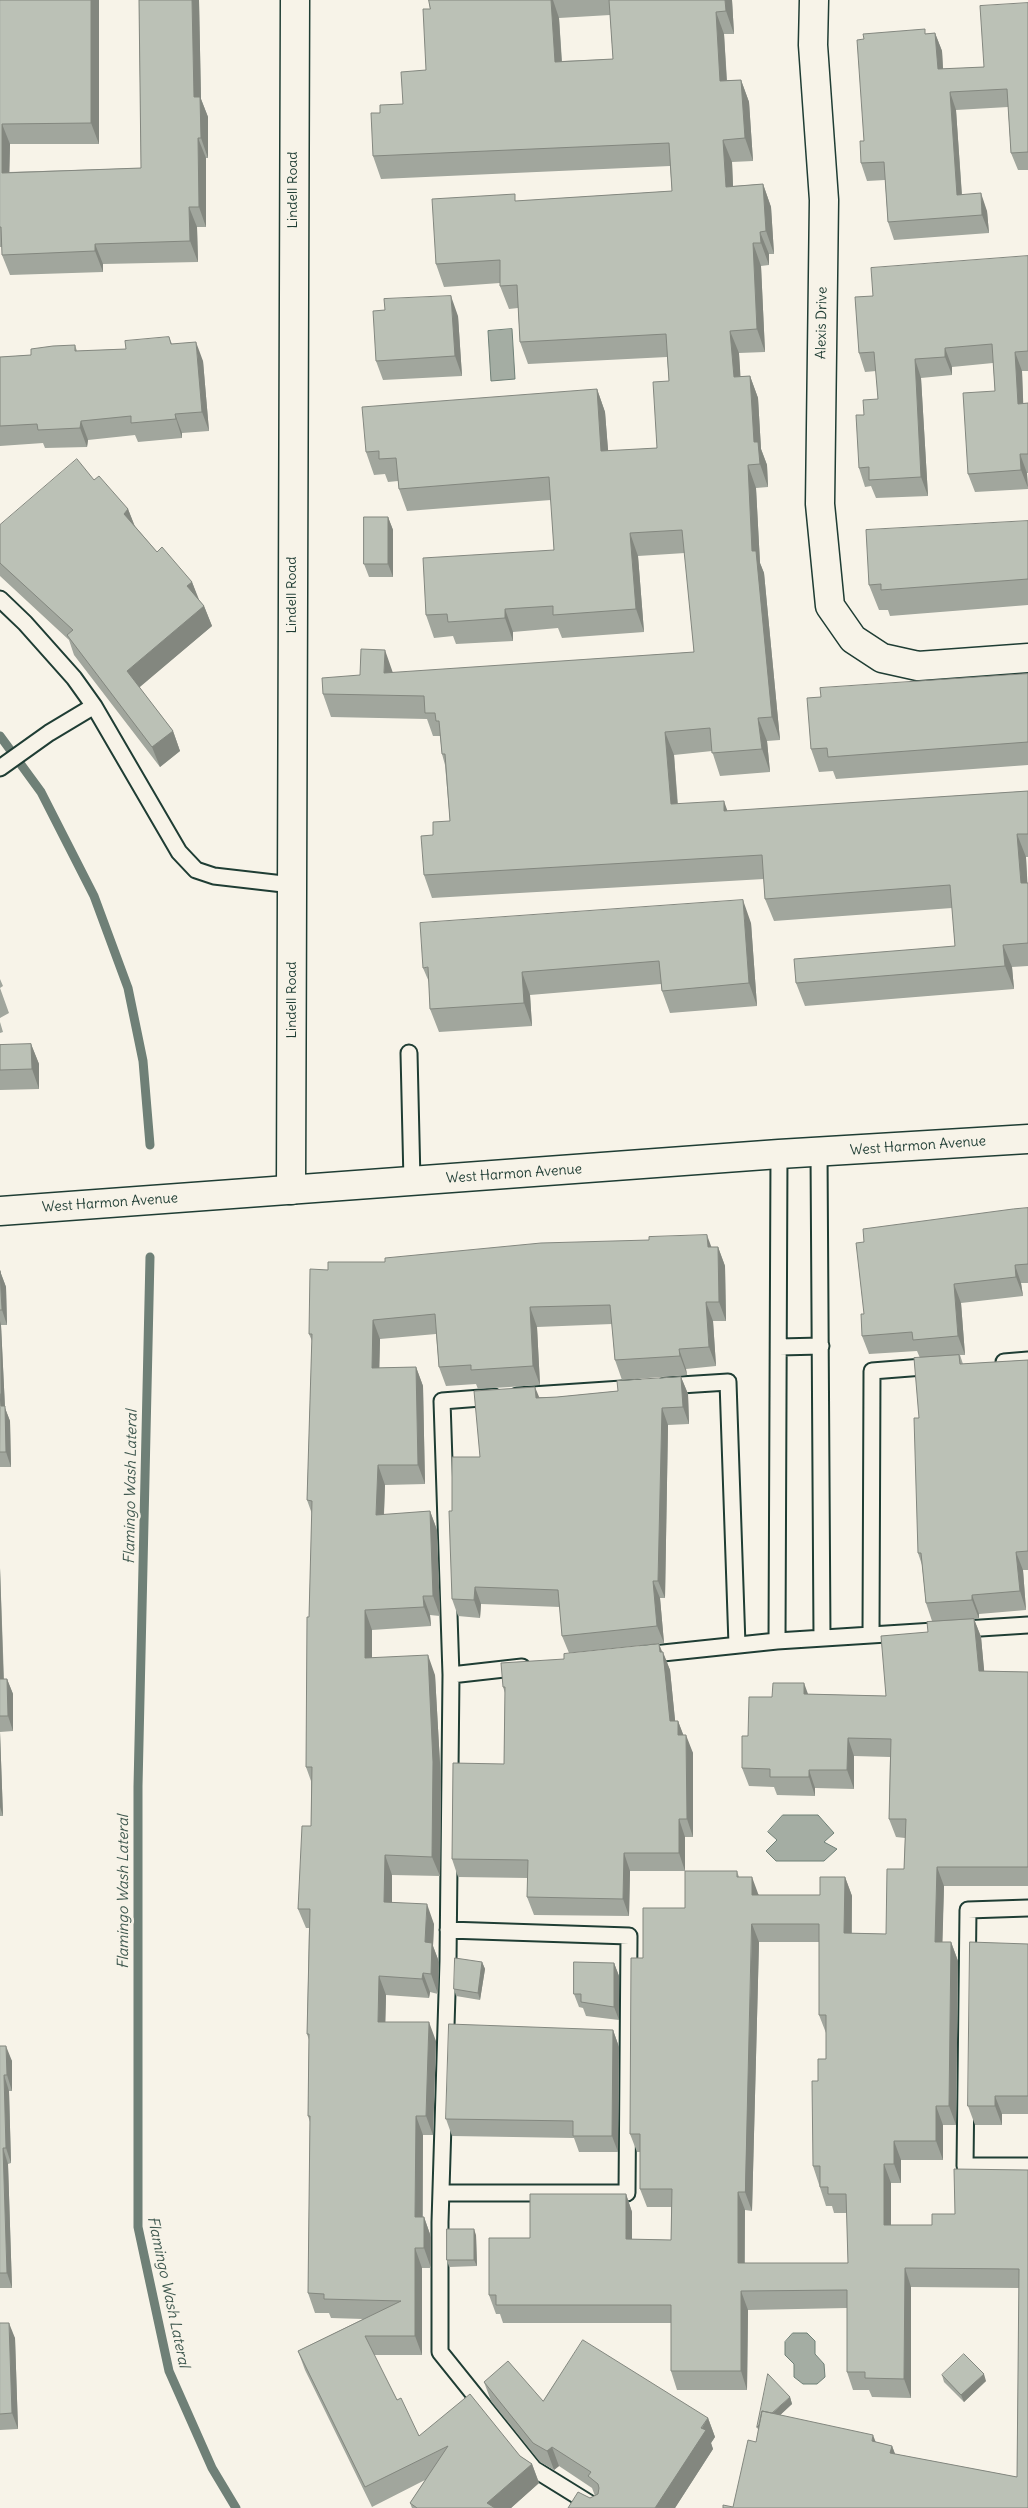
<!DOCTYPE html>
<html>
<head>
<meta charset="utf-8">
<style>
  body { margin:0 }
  canvas { display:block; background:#f7f3e8 }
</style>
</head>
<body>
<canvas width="1028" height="2508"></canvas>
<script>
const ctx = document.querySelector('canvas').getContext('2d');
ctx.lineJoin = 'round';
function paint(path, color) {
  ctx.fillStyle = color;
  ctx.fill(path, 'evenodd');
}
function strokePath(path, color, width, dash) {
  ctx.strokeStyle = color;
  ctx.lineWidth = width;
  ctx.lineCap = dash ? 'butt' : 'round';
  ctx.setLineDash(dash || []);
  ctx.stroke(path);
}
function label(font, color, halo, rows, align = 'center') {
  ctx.font = font + ' Delius,sans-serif';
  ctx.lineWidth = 5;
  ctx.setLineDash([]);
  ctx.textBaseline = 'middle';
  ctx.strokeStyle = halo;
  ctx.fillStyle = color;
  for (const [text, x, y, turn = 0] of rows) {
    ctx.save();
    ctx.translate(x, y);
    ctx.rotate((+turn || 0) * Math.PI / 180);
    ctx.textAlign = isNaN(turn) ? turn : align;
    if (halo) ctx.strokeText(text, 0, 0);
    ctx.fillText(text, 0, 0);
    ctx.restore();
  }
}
const water = new Path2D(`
  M512,329l3,50 -24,2 -3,-50z
  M783,1815h35l16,18 -10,9 13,7 -13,12h-48l-10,-10 11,-11 -9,-8z
  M793,2333h14l8,8v13l9,10 1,13 -8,7h-14l-9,-7v-13l-9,-9v-13z`);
paint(water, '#a4ada3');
strokePath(water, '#6f8077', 1);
strokePath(new Path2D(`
  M0,736l41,56 53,104 34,92 15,73 7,84
  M150,1257l-12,529v441l31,144 43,97 24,40`), '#6f8077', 9);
const service = new Path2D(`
  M0,599l25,24 49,55 20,28 85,146 17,18 18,6 78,9
  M0,768l49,-35 45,-27
  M409,1053l3,128
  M819,1152l3,486
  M779,1347l42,-1
  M1004,1362l24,-2
  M665,1386l63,-4 9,263
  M517,1396l120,-8
  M494,1397l-52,4 9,274 71,-8
  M871,1635l1,-264 64,-5
  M777,1641l2,-487
  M644,1655l133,-14 251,-16
  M451,1675l-3,286 -8,261v130l94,117 63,39
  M1028,1908l-60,2 -3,256h63
  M441,2193h186l2,-257 -181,-6`);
const minor = new Path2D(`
  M814,0l-1,45 11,155 -4,304 10,102 23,33 29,19 36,8 110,-8`);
const tertiary = new Path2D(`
  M291,1190l4,-1190`);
const secondary = new Path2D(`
  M0,1211l779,-57 249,-15`);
strokePath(service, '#1f3d34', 19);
strokePath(minor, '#1f3d34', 31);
strokePath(tertiary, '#1f3d34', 31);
strokePath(secondary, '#1f3d34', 31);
strokePath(service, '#f7f3e8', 15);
strokePath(minor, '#f7f3e8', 28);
strokePath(tertiary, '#f7f3e8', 28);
strokePath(secondary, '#f7f3e8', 28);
paint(new Path2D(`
  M0,0h99v144h-89l-1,28 132,-4 -2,-168h60l2,99 7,18v41h-2v69h-9l1,35 -95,2v8l-93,3 -8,-20v-8h-2z
  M429,0h304h-1l2,34h-10l3,46h14l8,22 4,59 -21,1 1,24 30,-2 8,23 3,47h-5v11l-8,1 4,86 -26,1 1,23h10l8,22 3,51 6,16 1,22 -12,1 4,75 4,10 16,167 -13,1 3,31 -50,4 -8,-25 -38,4 4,49 49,7 301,-20v66h-2l1,26h1v83l-16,1 2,22 -209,17 -9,-23 159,-37 -3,-38 -178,13 -9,-22 -1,-20 -332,19 -8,-23 9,-40 17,-14 -5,-56 -3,-11 -2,-18h-7l-6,-17 -96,-2 -8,-23 70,-21 301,-21 -9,-99 -47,3 6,76 -82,6 -4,-10 -45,4v9l-57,3 -3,-8 -19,2 -8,-23 128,-65 -3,-50 -144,11 -8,-22 -1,-8 -10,1 -3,-8 -11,1 -8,-23 231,-63 8,23 3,39 49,-3 12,-67 -2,-24 -139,7 -8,-22 -2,-34 -9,1 -9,-23v-3l-56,4 -8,-23 81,-63 155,-10 -2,-25 -289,13 -8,-23 7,-43 23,-9 23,-34 4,-61zM610,15l3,44 -51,2 -3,-43z
  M1028,3v167h-10l-7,-17 -3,-46 -52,3 6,85 25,16 2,22 -95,7 -6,-18 -3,-42 -18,1 -6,-18 3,-22v-102l71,-6 7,18 1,18 41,-2z
  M1028,256v115h-6l1,32h5v70h-1l1,16 -53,3 -7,-18 27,-83 -2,-28 -41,4v8l-31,3 7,118 -52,2 -5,-12 -6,1 -6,-19 5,-53 14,-16 -2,-28 -11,1 -6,-19 14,-57z
  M458,316l4,60 -79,4 -7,-19z
  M169,337l3,7 31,17 6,70 -27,2v5l-44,4 -3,-7 -47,5 -1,7 -42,1 -2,-5 -43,3v-89l31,-2 44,-10 2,6 49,-2z
  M94,480l34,29 6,16 23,27 35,30 6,17 6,7 8,20 -73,61 34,44 7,20 -20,16 -86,-112 -5,-15 -69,-64v-51z
  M388,517l5,13v47h-24l-5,-13z
  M1028,521v84l-138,11 -2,-6h-9l-10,-25z
  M1028,674v91l-192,14 -3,-8 -14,1 -8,-23 10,-52z
  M751,923l6,83 -87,7 -8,-22 -1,-7 -131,11 2,31 -93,6 -9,-23 -1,-27 -6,-14z
  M0,979l3,7 -3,2z
  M0,988l9,25 -9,5z
  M0,1022l3,10 -3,1z
  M31,1044l8,20v25l-39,1v-45z
  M1028,1208v75h-7l2,13 -62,7 4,52h-5l3,9 65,-4v210h-5l3,40 -47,4v5h-5l7,18 3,34 44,1v214h-84l-2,56h9l7,19 -2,164h-13v35h-42v23h-10v42h41l23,-11 73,-44v338l-295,-1 23,-65 34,-45 2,7 -12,11 96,27 16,4 3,8 122,23 2,-189 -108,-1v111l-39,-1 -3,-7h-16l-6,-18v-64l-99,2 -1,80h-70l-6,-19v-48h-168l-3,-9h-4l-7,-19 41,-57 96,-44 6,18v27l39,1v-33h-24l-7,-18v-37h-3l-7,-18 13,-176 42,-50 52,-37 2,6 20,18h61l25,-18 7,19v37l34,1 18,-65 1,-31 -9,-1 -7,-18 1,-62 -36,-1v33l-39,-1v8l-38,-1 -3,-8 -25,-1 -7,-18 6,-32 24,-39 36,-3 78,2 42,-64 4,-11 -6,-18 -4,-38 -4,-12 2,-195 -3,-7 -48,3 -7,-18 2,-22v-72zM759,1942h60v73l7,18v26l-8,22 -5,85 13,40h6l2,7h13l1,50h-103v-53l7,1z
  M718,1247l7,19 1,55h-13l3,45 -30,3 1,6 -65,5 -7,-20 -3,-36 -75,3 3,58 -62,4 -2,-5 -30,2 -7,-19 -3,-33 -56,5 -1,29 37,-1 7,19 2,98 -40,1 -1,30 46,-4 7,19 3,86 -10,-1 1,11 -59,4v28l63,17 6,106 -1,95 -48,-1v27l42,22 -1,22 6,16 -1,32 -8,-2 -1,6 -43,-3 -1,27 51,19 -3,94h-10v82h1l7,20v31h-9v87h-48l23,45 22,36 101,20 12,8 7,19 -28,25h-99l-2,-5 15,-23 -53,27 -67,-137 -7,-19 65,-32 -32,-1 -2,-5h-14l-7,-20 2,-171 -2,-6 1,-76 -2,-6 2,-106h-3l-8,-19 13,-83v-45l-5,-14 3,-150 3,-103 -5,-14 5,-159 -3,-7 19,-64 57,-8z
  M0,1271l6,16 1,38h-6l4,83 5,13 1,46h-11z
  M681,1377l7,17 1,30 -21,1 -3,173h-5l4,45 -95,10 -7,-17 -2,-29 -79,-3 -1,14 -22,-2 -6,-17v-88l28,-54 59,-60h18l61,-6z
  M0,1568l4,111h3l6,15v37l-13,1 3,84h-3z
  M659,1644l11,26 5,51h3l5,14 10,18v84h-8v34h-55l-1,45 -95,-1 -7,-18 1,-19 -70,-1 -6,-18 52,-95 1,-71 -2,-6 61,-28z
  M1028,1944v170h-26v11h-27l-7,-19z
  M482,1962l3,7 -5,31 -24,-4 -2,-7z
  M614,1963l5,13v44l-33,-4 -3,-8 -4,-1 -5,-13z
  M613,2030l6,17 -1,105h-39l-5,-14 -122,-2 -6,-17z
  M0,2046l12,15v30h-3l2,72 -3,1 4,124h-12z
  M476,2235l1,31 -28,1 -2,-7z
  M0,2323l15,15 3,91 -18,1z
  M942,2375l44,6 -22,21 -20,-20z
  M484,2382l59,19 165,17 7,19 -4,6 2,6 -38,59h-107l27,-12 -3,-8 -33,-22 -5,4 -14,-8 -49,-61z`), '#a1a69d');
paint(new Path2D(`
  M91,0h8v144l-8,-21z
  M192,0h7l2,99 7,18v41l-7,-20 -7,-41z
  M551,0h2l6,18 4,66 -8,-22z
  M725,0h7l2,34 -8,-23z
  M716,12l8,22 4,70 -8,-23z
  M935,33l7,18 2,36 -6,-18z
  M741,80l8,22 4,59 -8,-23z
  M950,92l6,18 7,103 -6,-18z
  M2,124l8,20 -1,49 -7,-20z
  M198,138l8,20v69l-7,-20z
  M723,140l9,22 2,48 -8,-23z
  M763,184l8,23 3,47 -8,-23z
  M981,193l6,18 2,22 -7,-18z
  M189,207l8,20 1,35 -8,-21z
  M760,232l9,22v11l-8,-22z
  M753,243l8,23 4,86 -8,-23z
  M95,244l8,20v8l-8,-21z
  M451,296l7,20 4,60 -7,-20z
  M730,331l9,22 3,46 -8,-22z
  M196,342l7,19 6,70 -7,-19z
  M945,348l7,19v8l-7,-18z
  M1015,352l7,19 2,52 -6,-19z
  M915,359l6,19 7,118 -7,-19z
  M750,376l8,22 3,51 6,16 1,22 -8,-23 -6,-22z
  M597,389l8,23 5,62 -9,-23z
  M175,414l7,19v5l-6,-19z
  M81,421l7,19 -1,7 -7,-19z
  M1020,454l7,19 1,15 -7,-18z
  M748,465l8,23 4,75 4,10 16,167 -8,-23 -20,-166z
  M128,509l8,20 -12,-15z
  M388,517l5,13v47l-5,-13z
  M630,533l8,23 6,76 -8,-23z
  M192,582l8,20 -13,-16z
  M204,606l8,20 -78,66 -7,-21z
  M505,609l8,23v9l-8,-23z
  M385,650l8,23h-9z
  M758,718l9,23 3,31 -8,-23z
  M173,731l7,20 -20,16 -8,-20z
  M665,732l9,23 5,72 -8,-23z
  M724,801l8,23 -8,-13z
  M1017,834l9,23 2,36 -7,-10z
  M743,900l8,23 6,83 -8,-23z
  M1003,945l9,22 2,22 -9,-23z
  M522,972l8,23 2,31 -8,-23z
  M31,1044l8,20v25l-7,-20z
  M707,1235l7,19 -6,-7z
  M718,1247l7,19 1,55 -7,-19z
  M1015,1265l6,18 2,13 -7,-19z
  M0,1271l6,16 1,38 -5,-15z
  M954,1284l7,19 4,52 -7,-19z
  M706,1302l7,19 3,45 -7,-19z
  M530,1307l7,20 3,58 -7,-19z
  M373,1320l7,19 -1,48 -7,-19z
  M0,1321l1,4 4,83 5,13 1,46 -5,-15 -5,-46z
  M679,1349l7,20 1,6 -7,-19z
  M416,1367l7,19 2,98 -7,-19z
  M681,1377l7,17 1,30 -6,-17z
  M535,1387l7,17 -6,-6z
  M662,1408l6,17 -3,173 -7,-17z
  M378,1465l7,20 -2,49 -7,-19z
  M430,1511l7,19 3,86 -7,-20z
  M1016,1552l7,18 3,40 -6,-19z
  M0,1568l4,126 -4,-11z
  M653,1581l7,17 4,45 -7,-17z
  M475,1587l6,17 -1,14 -6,-18z
  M972,1595l7,19v5l-7,-19z
  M423,1596l7,19 1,11 -7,-19z
  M365,1610l7,20v47l-7,-19z
  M974,1619l7,18 5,53 -7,-19z
  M659,1644l5,14 -1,-6 7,18 7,69 -7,-18z
  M428,1655l7,20 6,106 -1,95 -8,-19z
  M7,1679l6,15v37l-5,-15z
  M804,1683l7,19 -7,-8z
  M678,1721l7,18 -7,-4z
  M0,1731v1l3,84 -3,-9z
  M686,1735l7,18v84l-6,-18z
  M848,1738l6,18v33l-7,-19z
  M809,1770l6,18v8l-6,-19z
  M679,1819l6,18v34l-6,-18z
  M624,1853l6,18 -1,45 -6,-17z
  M385,1855l7,20v46l-8,-19z
  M937,1867l7,19 -2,75 -7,-19z
  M752,1877l7,19 -7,-1z
  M845,1877l7,19 -1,55 -7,-18z
  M427,1904l7,20 -1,22 6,16 -1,32 -7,-20 -6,-32z
  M752,1924l7,18 -7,269 -7,-19z
  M951,1942l7,19 -2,164 -7,-19z
  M482,1962l3,7 -5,31 -2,-7z
  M614,1963l5,13v44l-5,-13z
  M423,1973l7,19 -1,6 -7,-19z
  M379,1976l7,19 -1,46 -7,-19z
  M429,2022l7,19 -3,94 -7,-19z
  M613,2030l6,17 -1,105 -6,-16z
  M6,2046l6,15v30l-5,-16z
  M4,2075l5,16 2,72 -5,-15z
  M995,2096l7,18v11l-7,-19z
  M936,2106l7,19v35l-7,-19z
  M416,2116l7,19 -1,102 -7,-20z
  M894,2141l7,19v23l-7,-19z
  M3,2148l5,16 4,124 -5,-15z
  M884,2164l7,19v60l-7,-18z
  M738,2192l7,18 -1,72 -6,-19z
  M626,2194l6,18v46l-6,-19z
  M424,2217l7,20v31l-7,-20z
  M474,2229l2,6 1,31 -3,-6z
  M415,2248l7,20v87l-7,-19z
  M905,2268l6,19v111l-7,-19z
  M741,2291l7,19 -1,80 -6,-19z
  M9,2323l6,15 3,91 -6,-16z
  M984,2374l2,7 -22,21 -3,-7z
  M790,2397l2,7 -32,30 -3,-7z
  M708,2418l7,19 -4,6 2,6 -38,59h-20z
  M873,2435l7,18 -8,-12z
  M892,2446l7,18 -9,-11z
  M552,2447l7,19 -5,4 -7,-19z
  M532,2464l7,19 -28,25h-22l-2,-5z`), '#83877f');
const building = new Path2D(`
  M0,0h91v123l-89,1v49l139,-5 -2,-168h53l2,97h6l1,41h-3l1,69h-10l1,34 -95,3v7l-93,4 -1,-28h-1z
  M429,0h122l4,62 58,-3 -4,-59h116l1,11 -10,1 4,69 21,-1 4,58 -22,2 3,47 37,-3 3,47 -6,1 1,11h-8l4,86 -27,2 4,46 16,-1 4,66h4l2,22 -12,1 4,86h4l16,166 -14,1 4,31 -50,4 -2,-25 -45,4 6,72 53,-3v10l304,-20v43h-11l4,49h7v60l-25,2 2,21 -209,17 -2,-24 161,-13 -5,-61 -185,14 -3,-44 -338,20 -3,-39 12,-1v-13l17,-1 -5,-67h-3l-3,-33h-3l-1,-8h-10l-1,-17 -101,-2 -1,-16 38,-3 1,-26 24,1 -1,23 310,-21 -12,-122 -52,3 6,76 -83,6v-9l-48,3v9l-57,4 -1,-8 -21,1 -3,-57 131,-8 -5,-73 -150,12 -3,-31 -17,1v-8l-13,1 -4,-45 235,-18 4,62 56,-3 -4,-66 16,-1 -3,-47 -146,8 -3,-57 -17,1v-26l-64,4 -4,-65 83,-5v7l157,-10 -3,-48 -296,13 -2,-43h9v-8l23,-1 -2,-32 25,-2 -3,-61h7z
  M1028,3v149l-17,1 -4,-64 -57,3 7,103 24,-2 1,22 -94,7 -4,-60 -23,1 -1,-22h4l-7,-101 7,-1 -1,-5 62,-5v5l10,-1 3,36 46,-2 -4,-61z
  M1028,256v95l-13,1 3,52 10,-1v51h-8l1,16 -53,4 -5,-81 32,-2 -3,-47 -47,4v9l-30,2 6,118 -52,3v-13l-10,1 -3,-53h8l-1,-15 15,-1 -4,-47 -15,1 -4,-56 18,-1 -2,-28z
  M451,296l4,60 -79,5 -3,-50 12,-1 -1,-11z
  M169,337l2,7 25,-2 6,70 -27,2 1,5 -45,4v-7l-50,5 -1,7 -42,2 -1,-6 -37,2v-69l31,-2v-6l22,-3 22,-1v6l51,-2 -1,-8z
  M77,459l17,21 5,-4 29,33 -4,5 33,38 5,-5 30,35 -5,4 17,20 -77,65 46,60 -21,16 -85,-112 6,-5 -73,-67v-38z
  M364,517h24v47h-24z
  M1028,521v58l-147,11v-6l-12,1 -3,-55z
  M1028,674v68l-200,15 -1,-9 -16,1 -4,-51 14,-1 -1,-9z
  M743,900l6,83 -87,8 -3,-30 -137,11 2,31 -94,6 -2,-42 -5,1 -3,-45z
  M31,1044l1,25 -32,1v-25z
  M1028,1208v56l-13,1 1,12 -62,7 4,52 -45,4 -1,-8 -50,4 -1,-22h3l-8,-71 8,-1 -1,-13 150,-20z
  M707,1235l1,12h10l1,55h-13l3,45 -30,2 1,7 -65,4 -5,-55 -80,2 3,59 -62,4v-5l-32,2 -4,-53 -62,6 -1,48 44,-1 2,98h-40l-2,50 54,-4 3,85h-10l1,11 -59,3v48l63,-3 5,107 -1,95 -47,-2 -1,47 43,2 -2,38 7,1 -1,31 -8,-1 -1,6 -43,-3 -1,46h51l-3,94h-10l-1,101h9v31h-9v88h-50l32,64 4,-2 18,38 51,-42 50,62 12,8 -45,39 8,5h-78l-7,-5 38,-57 -83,41 -67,-136 103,-50 -77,-2v-5l-16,-1 2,-177h-2l1,-82h-2l3,-125h-12l4,-83h9l1,-59h-6l1,-150h2l3,-116 -5,-1 5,-166h-3l1,-65 18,1v-8h57v-4l156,-15 108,-3v-3z
  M0,1271l2,39h-2z
  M959,1355l1,9 68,-4v191l-12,1 4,39 -48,4v5l-46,3 -5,-50h-3l-4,-135h5l-5,-60z
  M681,1377l2,30 -21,1 -4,173h-5l4,45 -95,10 -4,-46 -83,-3 -1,13 -22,-1 -3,-88h3v-54h28l-6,-66 61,-4 1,11 21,-1 61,-6 -1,-10z
  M0,1394l1,12h4l1,46h-6z
  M974,1619l5,52 49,1v195h-91l-2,75h16l-2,164h-13v35h-42v23h-10v61h48v-11h23l-1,-45 74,1v338h-305v-3l10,2 15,-67 8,2 6,-31 111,24 -1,6 20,5 -2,7 127,24 2,-208 -114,-1 -1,111 -39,-1v-6h-18v-82l-106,1v80h-70v-66h-175v-10h-7v-57h41v-44h96v45l45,1 1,-51h-32v-55h-10l1,-176h12v-50h42v-37h52v6h15v18h68v-18h25l-1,56 42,1 1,-65h17l2,-50h-17l2,-80 -43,-1 -1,32h-38v7h-39v-8l-28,-1v-32h6l1,-39h23l1,-14h31v11l82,2 -5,-60 47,-4 -1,-10zM752,1924h67v91h7v44h-8v22h-6l1,85h7v21h8v7h18l2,69h-110v-71h7z
  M659,1644l1,8h3l7,69h8v14h8l1,84h-8v34h-55l-1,46 -96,-2 1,-37 -76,-1 1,-96 51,1 1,-77h-2l-2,-24 63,-4v-5z
  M0,1679h7l1,37h-8z
  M970,1942l58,2v152h-33v10h-27z
  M455,1958l27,4 -4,31 -24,-4z
  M574,1962l40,1v44l-33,-5v-8h-7z
  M449,2024l164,6 -1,106h-39v-15l-127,-2z
  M0,2046h6l1,29h-3l2,73h-3l4,125h-7z
  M447,2229h27v31h-27z
  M0,2323h9l3,90 -12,1z
  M583,2340l125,78 -7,10 5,2 -51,78h-87l10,-16 12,6 8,-4 1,-6 -1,-4 -10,-8 3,-4 -39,-25 -5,4 -14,-8 -49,-61 24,-21 35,40z
  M964,2354l20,20 -23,21 -19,-20z
  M768,2374l22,23 -18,16 -10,-2 -3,14 -2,2z`);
paint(building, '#bbc1b6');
strokePath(building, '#83877f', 1);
label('14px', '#1f3d34', '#f7f3e8', [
  ["Lindell Road",293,190,-90],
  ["Alexis Drive",822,323,-89],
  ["Lindell Road",292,595,-90],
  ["Lindell Road",292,1000,-90],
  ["West Harmon Avenue",918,1146,-4],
  ["West Harmon Avenue",514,1174,-4],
  ["West Harmon Avenue",110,1203,-4]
]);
label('italic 15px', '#405950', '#f7f3e8', [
  ["Flamingo Wash Lateral",131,1487,-89],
  ["Flamingo Wash Lateral",124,1892,-90],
  ["Flamingo Wash Lateral",168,2292,78]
]);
</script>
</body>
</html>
